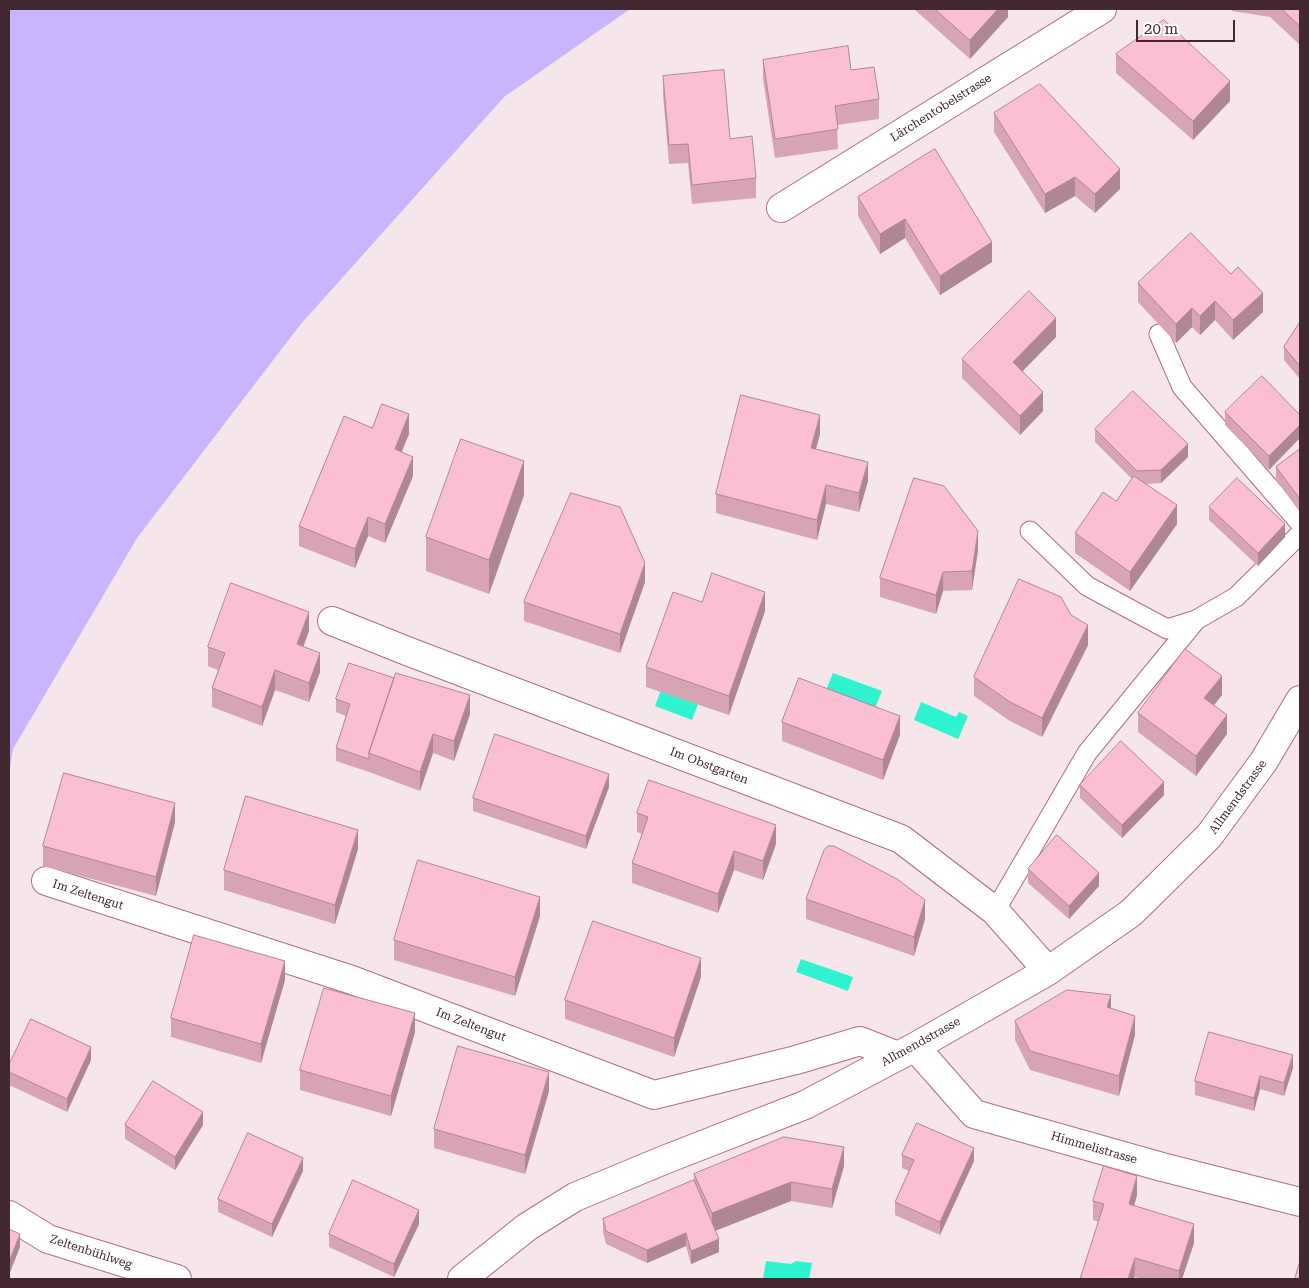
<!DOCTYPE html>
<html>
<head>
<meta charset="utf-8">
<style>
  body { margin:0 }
  #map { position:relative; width:1309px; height:1288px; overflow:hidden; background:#f6e6eb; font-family:"Roboto Serif",serif }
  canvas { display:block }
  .frame { position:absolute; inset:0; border:10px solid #432731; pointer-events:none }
  .scale { position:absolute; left:1136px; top:20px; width:99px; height:22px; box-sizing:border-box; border:2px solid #432731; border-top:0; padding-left:6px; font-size:15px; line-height:18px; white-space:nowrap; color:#432731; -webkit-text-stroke:4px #fff; paint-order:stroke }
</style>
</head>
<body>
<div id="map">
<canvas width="1309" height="1288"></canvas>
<div class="frame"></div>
<div class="scale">20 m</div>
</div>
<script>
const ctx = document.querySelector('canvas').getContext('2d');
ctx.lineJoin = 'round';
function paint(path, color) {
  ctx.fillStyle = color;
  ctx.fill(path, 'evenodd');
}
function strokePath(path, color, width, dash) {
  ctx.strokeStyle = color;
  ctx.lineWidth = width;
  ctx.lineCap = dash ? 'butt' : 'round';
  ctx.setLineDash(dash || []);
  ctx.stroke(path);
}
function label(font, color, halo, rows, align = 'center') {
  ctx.font = font + ' "Roboto Serif",serif';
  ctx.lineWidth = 4;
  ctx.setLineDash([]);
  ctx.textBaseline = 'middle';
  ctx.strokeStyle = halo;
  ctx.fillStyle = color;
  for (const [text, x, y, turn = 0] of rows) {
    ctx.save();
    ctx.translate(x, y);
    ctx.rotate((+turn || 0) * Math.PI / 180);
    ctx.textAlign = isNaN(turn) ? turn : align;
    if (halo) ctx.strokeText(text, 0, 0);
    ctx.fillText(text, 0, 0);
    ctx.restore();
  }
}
paint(new Path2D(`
  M9,9h621l-126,88 -204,228 -163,213 -124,211 -4,25z`), '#c9b4fd');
paint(new Path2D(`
  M833,673l49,18 -7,17 -49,-18z
  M661,690l37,14 -6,16 -37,-14z
  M921,702l35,15 3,-5 9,4 -10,23 -44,-19z
  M801,959l52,18 -5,14 -52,-19z
  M766,1261l25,3 5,-3 16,2 -3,16h-46z`), '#2ff2d0');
const service = new Path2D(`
  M1159,334l23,53 118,136
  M1030,531l57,55 80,43 29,-9 40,-23 64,-63
  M995,911l92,-158 109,-133`);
const minor = new Path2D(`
  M781,208l321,-199
  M332,621l75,30 494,188 94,72 53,60
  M46,881l306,99 302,115 142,-35 64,-19 38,15
  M915,1047l59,67 188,53 138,35
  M9,1215l39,24 129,40
  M462,1279l65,-52 48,-30 89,-37 141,-55 110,-58 133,-76 83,-58 78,-77 55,-75 36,-61`);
strokePath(service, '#af6c84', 21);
strokePath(minor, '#af6c84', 30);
strokePath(service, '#fff', 19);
strokePath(minor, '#fff', 28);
paint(new Path2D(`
  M914,9h94v8l-38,42z
  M1232,9h68v36l-30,-28 -38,-6z
  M1116,54l114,47 -37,39 -77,-67z
  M763,60l116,39v20l-42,6 1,24 -63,9 -12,-79z
  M663,76l67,63 26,39v20l-64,6 -4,-41 -19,1 -6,-69z
  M994,113l126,76 -25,24 -20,-17 -30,17 -51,-81z
  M935,149l57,113 -52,33 -35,-57 -25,16 -22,-38v-19z
  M1138,283l125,29 -30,28 -18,-20 -15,15 -8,-8 -16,16 -38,-41z
  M1300,322v57l-16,-19v-13z
  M1056,337l-34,34 21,40 -23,24 -58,-57v-19z
  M1225,412l75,3 -31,55 -44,-45z
  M372,428l37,6 -8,18 12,24 -28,67 -17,-7 -13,32 -56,-22v-20z
  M1095,429l93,28 -27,26 -15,1 31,40 -47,67 -55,-38v-20l41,-32 16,-22 -37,-37z
  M820,434l-4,15 52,32 -9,31 -33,-8 -9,36 -101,-27v-19z
  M1300,449v63l-24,-32v-13z
  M524,495l-35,99 -63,-23v-34z
  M1209,507l76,30 -27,29 -49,-46z
  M978,550l-6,40 -29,1 -7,23 -56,-17v-19z
  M645,582l-25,71 -96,-32v-19z
  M702,602l63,9 -36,104 -83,-28v-20z
  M309,631l-6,16 17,25 -11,30 -34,-12 -13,36 -50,-19v-19l6,-18 -10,-4v-19z
  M1088,645l-46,92 -32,-16 -36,-25v-19z
  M1222,695l-9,10 14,29 -31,42 -58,-44v-19z
  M336,699l134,15 -16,47 -21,-8 -13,38 -51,-19 -33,-11v-13l10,-32 -10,-4z
  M782,722l118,13 -17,45 -101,-39z
  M1080,785l84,10 -42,43 -42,-40z
  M609,787l-23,62 -113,-38v-13z
  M637,813l139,31 -13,36 -29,-10 -16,43 -86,-30v-20l10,-29 -5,-2z
  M175,822l-19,74 -113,-30v-20z
  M358,849l-23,75 -111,-34v-20z
  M1028,869l71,17 -30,33 -41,-36z
  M806,899l119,20 -11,37 -108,-37z
  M540,916l-25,80 -121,-36v-20z
  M701,977l-27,80 -109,-38v-19z
  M285,980l-24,83 -90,-26v-19z
  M1111,1008l24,27 -16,61 -89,-26 -15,-30v-19z
  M415,1032l-24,84 -91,-26v-20z
  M91,1060l-24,52 -58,-27v-20z
  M1293,1068l-9,28 -24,-7 -6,22 -59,-16v-14z
  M549,1091l-24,83 -91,-26v-19z
  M125,1125h78l-28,45 -50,-31z
  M902,1155l72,6 -34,74 -45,-20v-13l14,-31 -7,-3z
  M844,1166l-12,42 -41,-7 -76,30 4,21 -28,12 -5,-18 -39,17 -41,-19 -3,-12v-13l91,-39v-6z
  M303,1171l-31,66 -54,-25v-13z
  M1137,1195l-3,11 60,37 -12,36h-40l-7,-2 -1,2h-54l19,-57 -6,-2v-19z
  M419,1224l-25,53 -65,-30v-13z`), '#d7a4b5');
paint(new Path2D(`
  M998,9h10v8l-38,42v-19z
  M1230,81v20l-37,39v-19z
  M1120,169v20l-25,24v-19z
  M1075,177v19l-30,17v-19z
  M905,219v19l-25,16v-20z
  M992,242v20l-52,33v-19z
  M1263,293v19l-30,28v-20z
  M1215,301v19l-15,15v-19z
  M1192,308v19l-16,16v-19z
  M1056,318v19l-43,44v-19z
  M1043,392v19l-23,24v-19z
  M409,414v20l-14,34v-19z
  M820,415v19l-9,33v-19z
  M1300,425v13l-31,32v-14z
  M1188,444v13l-27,26v-13z
  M413,457v19l-28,67v-19z
  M524,461v34l-35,99v-34z
  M868,462v19l-9,31v-19z
  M826,485v19l-9,36v-20z
  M1177,505v19l-47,67v-19z
  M368,517v19l-13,32v-19z
  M1285,524v13l-27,29v-13z
  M978,531v19l-6,40v-19z
  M645,563v19l-25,71v-19z
  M943,572v19l-7,23v-19z
  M765,592v19l-36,104v-19z
  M309,612v19l-12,33v-20z
  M1088,625v20l-46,92v-19z
  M320,653v19l-11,30v-19z
  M275,670v20l-13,36v-19z
  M1222,676v19l-18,23v-20z
  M470,695v19l-16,47v-20z
  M1227,715v19l-31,42v-20z
  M900,716v19l-17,45v-20z
  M433,734v19l-13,38v-19z
  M609,774v13l-23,62v-13z
  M1164,782v13l-42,43v-13z
  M175,803v19l-19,74v-19z
  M776,825v19l-13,36v-19z
  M358,830v19l-23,75v-19z
  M734,851v19l-16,43v-19z
  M1099,873v13l-30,33v-13z
  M540,897v19l-25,80v-19z
  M925,900v19l-11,37v-19z
  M701,958v19l-27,80v-19z
  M285,961v19l-24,83v-19z
  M1111,995v20l-4,-8z
  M415,1013v19l-24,84v-20z
  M1135,1016v19l-16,61v-20z
  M91,1047v13l-24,52v-13z
  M1293,1055v13l-9,28v-13z
  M549,1072v19l-24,83v-19z
  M1260,1076v13l-6,22v-13z
  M203,1112v13l-28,45v-13z
  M844,1147v19l-12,42v-19z
  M974,1148v13l-34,74v-13z
  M303,1158v13l-31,66v-13z
  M1137,1176v19l-8,28v-19z
  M791,1182v19l-79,31v-19z
  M419,1210v14l-25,53v-13z
  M1194,1224v19l-12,36h-3v-8z
  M686,1233v13l-39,17v-13z
  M20,1234v13l-11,28v-13z
  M719,1239v13l-28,12v-13z
  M1135,1258l-1,21h-6z`), '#af8693');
const building = new Path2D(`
  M935,9h63l-28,31z
  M1282,9h18v17z
  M1164,20l66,61 -37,40 -77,-67z
  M848,46l3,24 23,-3 5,32 -44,7 3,23 -63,10 -12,-79z
  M724,70l6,69 22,-3 4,42 -64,7 -4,-41 -19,1 -6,-69z
  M1040,84l80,85 -25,25 -20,-17 -30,17 -51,-81z
  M935,149l57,93 -52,34 -35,-57 -25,15 -22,-37z
  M1191,233l40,41 7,-7 25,26 -30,27 -18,-19 -15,15 -8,-8 -16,16 -38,-41z
  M1029,291l27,27 -43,44 30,30 -23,24 -58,-57z
  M1300,322v44l-16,-19z
  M1262,376l38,39v10l-31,31 -44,-44z
  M1133,391l55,53 -27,26 -24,1 -42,-42z
  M741,395l79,20 -9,33 57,14 -9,31 -33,-8 -9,35 -101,-26z
  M382,404l27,10 -14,35 18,8 -28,67 -17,-7 -13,32 -56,-23 45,-110 28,12z
  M461,439l63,22 -35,99 -63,-23z
  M1300,449v50l-24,-32z
  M1134,476l43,29 -47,67 -55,-39 28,-41 13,9z
  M914,478l30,8 34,45 -6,40 -29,1 -7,23 -56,-17z
  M1237,478l48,46 -27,29 -49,-46z
  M571,493l49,14 25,56 -25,71 -96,-32z
  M712,573l53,19 -36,104 -83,-29 27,-75 29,10z
  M1019,579l42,18 10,18 17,10 -46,93 -32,-16 -36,-25z
  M231,583l78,29 -12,32 23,9 -11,30 -34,-13 -13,37 -50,-19 13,-35 -17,-6z
  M1185,649l37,27 -18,22 23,17 -31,41 -58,-43z
  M349,663l45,15 -25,75v6l-33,-11 14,-44 -14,-5z
  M396,673l74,22 -16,46 -21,-7 -13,38 -51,-19z
  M799,678l101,38 -17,44 -101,-38z
  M495,734l114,40 -23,62 -113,-38z
  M1121,741l43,41 -42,43 -42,-40z
  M64,773l111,30 -19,74 -113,-31z
  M649,780l127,45 -13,36 -29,-10 -16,43 -86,-31 16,-46 -11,-4z
  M246,796l112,34 -23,75 -111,-35z
  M1057,835l42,38 -30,33 -41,-37z
  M828,846h6l63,33 28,21 -11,37 -108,-38 18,-49z
  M418,860l122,37 -25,80 -121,-37z
  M593,921l108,37 -27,80 -109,-38z
  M194,935l91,26 -24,83 -90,-26z
  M324,988l91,25 -24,83 -91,-26z
  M1067,990l44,5 -4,12 28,9 -16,60 -89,-25 -15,-30z
  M31,1019l60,28 -24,52 -58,-27v-7z
  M1209,1032l84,23 -9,28 -24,-7 -6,22 -59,-17z
  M458,1046l91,26 -24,83 -91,-26z
  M153,1081l50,31 -28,45 -50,-32z
  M917,1123l57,25 -34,74 -45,-20 19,-42 -12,-5z
  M248,1133l55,25 -31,66 -54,-25z
  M784,1137l60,10 -12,42 -41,-7 -79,31 -18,-39z
  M1104,1166l33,10 -8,28 65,20 -15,47 -44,-13 -7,21h-48l24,-75 -11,-3z
  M353,1180l66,30 -25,54 -65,-30z
  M694,1180l25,59 -28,12 -5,-18 -39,17 -41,-19 -3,-12z
  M9,1229l11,5 -11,28z
  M1300,1261v18h-5z`);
paint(building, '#fabfd2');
strokePath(building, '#af8693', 1);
label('12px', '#432731', '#fff', [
  ["Lärchentobelstrasse",941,108,-32],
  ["Im Obstgarten",709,766,21],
  ["Allmendstrasse",1238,797,-54],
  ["Im Zeltengut",88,895,18],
  ["Im Zeltengut",471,1025,21],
  ["Allmendstrasse",921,1042,-29],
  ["Himmelistrasse",1094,1148,16],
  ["Zeltenbühlweg",91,1252,18]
]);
</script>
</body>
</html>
